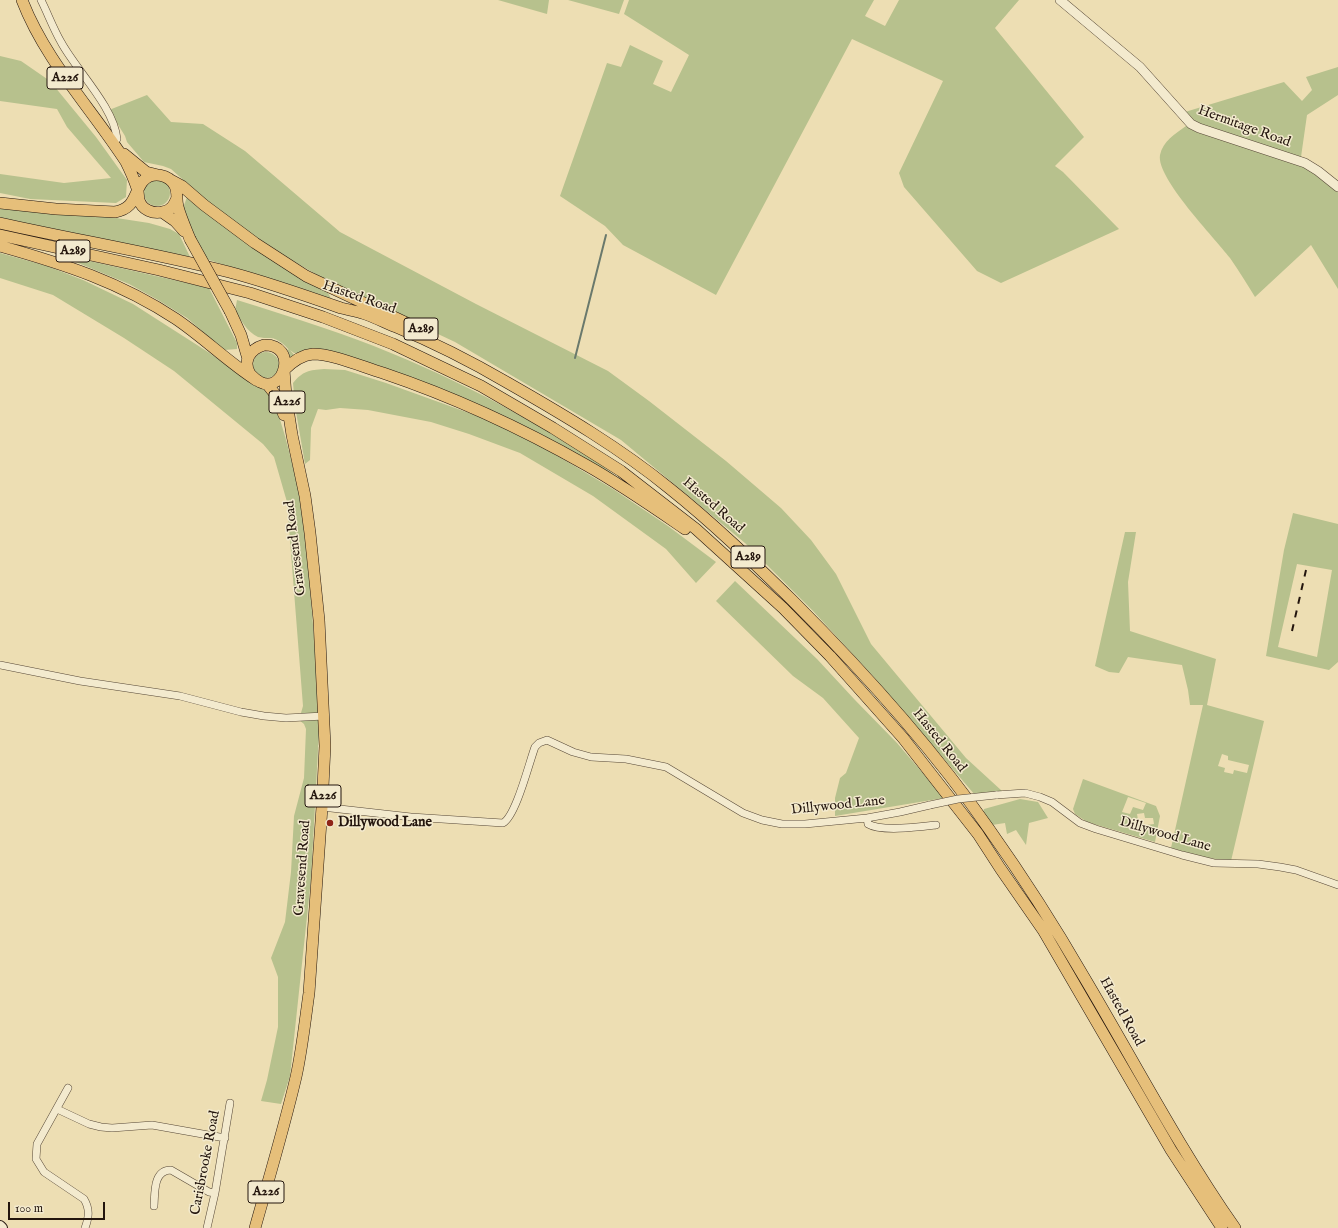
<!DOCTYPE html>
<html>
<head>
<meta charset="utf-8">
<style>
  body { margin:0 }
  #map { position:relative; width:1338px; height:1228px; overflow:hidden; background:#eddeb3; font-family:"IM FELL English",serif }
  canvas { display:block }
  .scale { position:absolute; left:8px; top:1202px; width:97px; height:18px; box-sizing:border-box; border:2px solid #23150d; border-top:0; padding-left:5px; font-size:12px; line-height:14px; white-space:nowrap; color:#23150d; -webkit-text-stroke:3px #f3eace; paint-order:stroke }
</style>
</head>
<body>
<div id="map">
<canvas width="1338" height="1228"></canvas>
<div class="scale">100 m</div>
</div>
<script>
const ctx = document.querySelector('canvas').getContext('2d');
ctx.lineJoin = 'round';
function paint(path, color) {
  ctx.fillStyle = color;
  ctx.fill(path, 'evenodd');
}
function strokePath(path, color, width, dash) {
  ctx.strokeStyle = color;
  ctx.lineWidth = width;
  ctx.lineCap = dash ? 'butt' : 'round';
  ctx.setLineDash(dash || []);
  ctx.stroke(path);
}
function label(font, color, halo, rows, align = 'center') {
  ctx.font = font + ' "IM FELL English",serif';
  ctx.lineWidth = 3;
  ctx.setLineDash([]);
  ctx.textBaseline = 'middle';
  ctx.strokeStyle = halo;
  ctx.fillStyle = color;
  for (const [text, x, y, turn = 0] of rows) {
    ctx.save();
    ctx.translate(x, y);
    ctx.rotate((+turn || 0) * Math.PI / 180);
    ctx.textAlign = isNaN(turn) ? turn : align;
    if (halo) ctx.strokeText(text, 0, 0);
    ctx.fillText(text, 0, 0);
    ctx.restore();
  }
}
paint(new Path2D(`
  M498,0h51l-2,14z
  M568,0h56l-5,14z
  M629,0h245l-9,16 20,10 14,-26h120l-24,28 89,109 -29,29 8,6 56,57 -118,54 -24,-12 -73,-84 -5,-14 44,-92 -91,-42 -136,256 -93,-50 -18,-19 -45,-30 47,-133 14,4 9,-22 33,16 -10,23 18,8 18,-37 -65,-41z
  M0,56l21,5 29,20 46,56 31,43 -1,17 -10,6 -86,-4 -30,-6v-19l64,9 47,-5 -44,-51 -10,-18 -57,-8z
  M1338,67v28l-31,20 -6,42 -102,-31 -14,-14 99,-30 18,19 10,-11 -6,-13z
  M147,95l24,27 32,2 42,27 95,81 136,72 132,67 41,30 77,60 55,47 30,32 25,34 35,70 95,114 36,33 -27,4 -103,-120 -59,-64 -68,-68 -124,-103 -166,-98 -117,-55 -57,-33 -64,-44 -46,-41 -8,-3 -19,-4 -17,-20 -2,-6 -16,-26z
  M1186,126l122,41 30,25v97l-27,-44 -56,52c-8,-13 -16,-26 -25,-39 -15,-20 -74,-80 -70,-103 3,-14 15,-21 26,-29z
  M144 193a13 13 0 1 1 26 0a13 13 0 1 1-26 0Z
  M187,197c44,37 91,67 141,96l4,7 -126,-41 -14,-28 -9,-23z
  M0,206l110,11 39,6 21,6 9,5 11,23 -190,-39z
  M0,253l47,13 36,14 50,24 75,48 30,21 12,10 15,7 4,4 9,19 7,23 13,50 9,63 13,164 -9,166 -21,197 -9,28 -20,-3 6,-21 11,-53v-50l-7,-19 14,-36 6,-50 3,-56 10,-38 2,-49 -2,-5 -5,-4 4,-14 -16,-204 -13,-45 -11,-13 -89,-73 -50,-33 -71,-43 -53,-17z
  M54,253l155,35 28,55v6l-13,1 -37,-32 -29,-18 -29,-16z
  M237,300c29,9 58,18 87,28 89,30 176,72 255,123 16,9 30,20 45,31l-95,-52 -216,-78 -19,1 -4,-3 6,7 -5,3 -4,-11 2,1c-5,-6 -11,-11 -18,-12 -5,0 -9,0 -13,-1 -11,-5 -17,-17 -23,-26z
  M253 365a13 13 0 1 1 26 0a13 13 0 1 1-26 0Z
  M324,369l21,1 41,13 108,39 57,30 62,37 55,37 48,36 -20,21 -30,-34 -73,-53 -73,-43 -51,-19 -38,-12 -63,-12 -28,-2 -14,2 -8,-1 -7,19 -1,32 -5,4 -10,-58 -2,-23c10,-12 16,-13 31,-14z
  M1293,513l45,11v138l-9,8 -63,-14 18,-106zM1297,564l35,6 -15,87 -39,-10z
  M1125,532h11l-8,50 2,49 86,28 -9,46 57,16 -33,140 -30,-4 -30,-9 32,-143h-13l-2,-15 -6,-25 -54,-8 -9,16 -10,-1 -14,-6zM1222,754l6,2v4l21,5 -2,8 -13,-3 -1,4 -9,-2 1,-4 -7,-2z
  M735,581l82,78 38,41 42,43 47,55 -109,18v-18l5,-20 6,-5 13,-35 -36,-40 -30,-22 -77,-75z
  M1083,779l73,27 4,10 -5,26 -68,-20 -12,-8 -2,-5zM1128,797l18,6 -3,7 -10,-3 -3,7 -8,-2zM1144,813l1,5h8l1,6 -15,2 -2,-12z
  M1020,799l18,3 10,16 -19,5 -3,22 -10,-15 -9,4 -2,-11 -13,2 -9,-11 1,-5z`), '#b7c18d');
strokePath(new Path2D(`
  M575,358l31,-123`), '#6a796c', 2);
const minor = new Path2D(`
  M41,0c7,14 12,28 20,42 15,28 53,65 56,97l-4,5
  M0,665l80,16 100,15 61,16 23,4 22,2 38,-2
  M996,795l29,-2 15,4 12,5 28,21 16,6 86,26 32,8 44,1 22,3 16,3 42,15
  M322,807l89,10 92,6c13,-7 26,-60 32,-76l4,-4 8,-3 26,12 18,5 35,2 40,8 77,46 19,7 20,4h23l62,-6 33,-6 30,-7
  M867,818l1,6c13,8 51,3 68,1
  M68,1088l-31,56 -1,15 8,13 40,27c6,10 5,18 1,29
  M57,1109l32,15 12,3 11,1 40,-3 73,13
  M154,1206c1,-13 -1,-36 17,-36l38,22 6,1
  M207,1228l8,-35 15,-90`);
const tertiary = new Path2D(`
  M1060,0l80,67 51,57 8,4 106,35 13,8 20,16`);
const secondary = new Path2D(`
  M0,1226l2,2`);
const primary = new Path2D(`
  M22,0c23,60 69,108 104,162 4,8 8,17 11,26 2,4 1,8 2,12 3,10 14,14 23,12 9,-1 12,-7 15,-14
  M124,154l22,18 12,3
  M169,179l13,7 22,19 51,38 51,33 122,57
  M0,203l56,6 59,3c21,-4 18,-18 28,-31 9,-10 26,-7 32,5 3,6 1,14 3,21 3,11 8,22 12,32
  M162,212l13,9 9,10
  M0,223c76,17 154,30 229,49 38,10 75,23 112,36 8,2 16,3 24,6 11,4 21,9 31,13 39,16 76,35 112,56 56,32 112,65 161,105 44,35 84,74 124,113 71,71 139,146 196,228 34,48 66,98 95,148 50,84 95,171 151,251
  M0,235l159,35 91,23 73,24 70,27 88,42 72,42 68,43 75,58 87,79 47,48 73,82 75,96 22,34 43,62 128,220 51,78
  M0,246c64,18 120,36 176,73 28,19 52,43 80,61
  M230,311l11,24 7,24
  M264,345c35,-1 20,50 -4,37 -4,-2 -7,-5 -10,-8 -8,-14 1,-25 14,-29z
  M284,370c8,-8 17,-15 29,-16 20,0 50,13 70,19 71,24 138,55 203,92 34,19 67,42 99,64
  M267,384l8,10 9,21
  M255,1228c14,-50 29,-100 41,-151 6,-27 9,-56 13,-84l13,-186 3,-61 -6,-126 -9,-87 -5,-37 -13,-61 -6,-39 -2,-26`);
strokePath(minor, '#564736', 8);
strokePath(tertiary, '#564736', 10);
strokePath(secondary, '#23150d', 12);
strokePath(primary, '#23150d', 12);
strokePath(minor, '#f3eace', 7);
strokePath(tertiary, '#f3eace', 9);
strokePath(secondary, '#f3eace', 10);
strokePath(primary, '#e6bf7a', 11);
strokePath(new Path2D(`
  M1292,631l14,-61`), '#23150d', 2, [7, 7]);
const minorBridge = new Path2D(`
  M930,805l28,-6 38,-4`);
const primaryBridge = new Path2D(`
  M190,239l40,72`);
strokePath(minorBridge, '#564736', 8, []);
strokePath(primaryBridge, '#23150d', 12, []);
strokePath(minorBridge, '#f3eace', 7);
strokePath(primaryBridge, '#e6bf7a', 11);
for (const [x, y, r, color] of [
  [330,823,4,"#8f2418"]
]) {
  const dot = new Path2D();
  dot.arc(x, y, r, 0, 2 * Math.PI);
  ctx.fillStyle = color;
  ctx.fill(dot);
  strokePath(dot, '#f3eace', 1.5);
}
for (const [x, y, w] of [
  [65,78,36],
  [73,251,34],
  [421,329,34],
  [287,402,36],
  [748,557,34],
  [323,796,36],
  [266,1192,36]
]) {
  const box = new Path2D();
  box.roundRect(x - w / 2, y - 11, w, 22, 3);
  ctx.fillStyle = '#f3eace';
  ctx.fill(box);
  strokePath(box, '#23150d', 1);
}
label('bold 13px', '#23150d', null, [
  ["A226",65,78],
  ["A289",73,251],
  ["A289",421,329],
  ["A226",287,402],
  ["A289",748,557],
  ["A226",323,796],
  ["A226",266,1192]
]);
label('14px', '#23150d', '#f3eace', [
  ["Hermitage Road",1244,127,20],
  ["Hasted Road",359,298,19],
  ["Hasted Road",713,506,41],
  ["Gravesend Road",296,548,-97],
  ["Hasted Road",939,741,51],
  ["Dillywood Lane",838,806,-6],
  ["Dillywood Lane",1165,835,16],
  ["Gravesend Road",303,868,-86],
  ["Hasted Road",1121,1012,61],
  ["Carisbrooke Road",206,1163,-79]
]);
label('bold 14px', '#23150d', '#f3eace', [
  ["Dillywood Lane",338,823]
], 'left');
</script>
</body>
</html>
